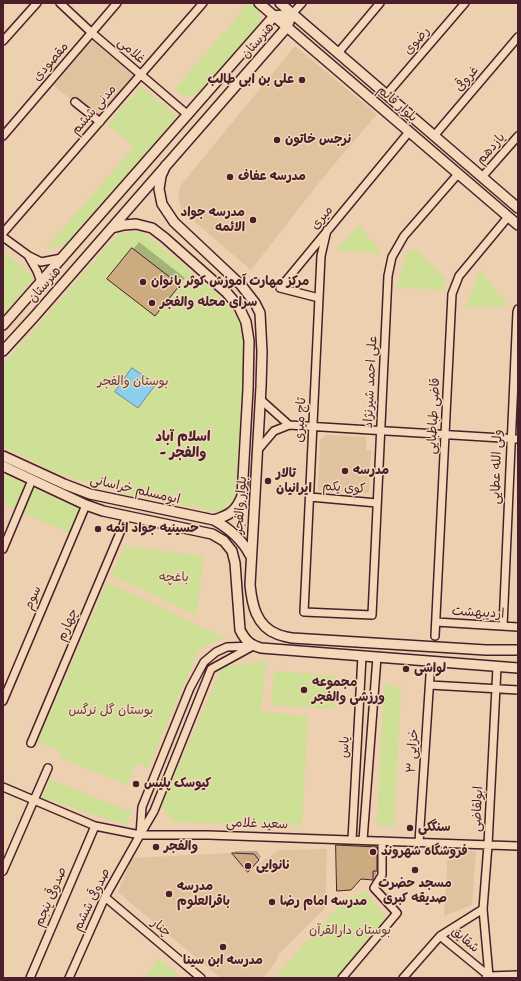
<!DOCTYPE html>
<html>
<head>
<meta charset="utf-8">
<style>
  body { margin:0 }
  #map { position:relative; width:521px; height:981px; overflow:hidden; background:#ecd0af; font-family:Sriracha,sans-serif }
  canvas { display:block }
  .frame { position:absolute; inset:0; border:4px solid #4a1f2b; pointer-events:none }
</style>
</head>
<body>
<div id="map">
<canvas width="521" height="981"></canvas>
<div class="frame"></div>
</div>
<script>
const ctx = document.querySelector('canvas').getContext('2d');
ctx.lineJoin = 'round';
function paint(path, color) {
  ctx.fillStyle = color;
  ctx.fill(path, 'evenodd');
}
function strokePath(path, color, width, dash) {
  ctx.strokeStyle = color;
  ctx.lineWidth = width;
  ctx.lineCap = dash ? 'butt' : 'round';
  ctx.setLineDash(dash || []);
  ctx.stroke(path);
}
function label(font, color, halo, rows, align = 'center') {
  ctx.font = font + ' Sriracha,"Playpen Sans Arabic",sans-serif';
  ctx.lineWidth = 3;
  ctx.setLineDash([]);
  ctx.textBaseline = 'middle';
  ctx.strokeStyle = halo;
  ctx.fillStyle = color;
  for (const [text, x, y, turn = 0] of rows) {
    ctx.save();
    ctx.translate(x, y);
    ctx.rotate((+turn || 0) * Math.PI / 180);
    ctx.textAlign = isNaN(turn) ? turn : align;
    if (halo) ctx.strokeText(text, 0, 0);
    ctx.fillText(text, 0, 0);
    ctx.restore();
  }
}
paint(new Path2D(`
  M92,33l49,42 -41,47 -51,-40z
  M295,46l82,68 -56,66 -70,90 -70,-60 -3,-16 3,-9z
  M326,435l40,2v13h5l-2,43 -51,-2 2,-51z
  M327,849l-2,59 -47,47 -1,5 -14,18h-42l-55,-45 -48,-41 14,-34 100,-5 16,19 31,-22z
  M448,851h28l-4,54 -28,11z`), '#e0c29f');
paint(new Path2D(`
  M249,3h2l8,7 1,14 -62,70 -14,3 -9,-8z
  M141,86l36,31 -112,129 -19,2 88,-101 -26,-23z
  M359,224l23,30 -46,-4z
  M120,232h24l72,60 24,27 5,32 -10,150 -17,11 -93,-18 -63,-19 -59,-28v-83z
  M407,250l10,1 29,28 -2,11 -47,-2z
  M3,251l32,27 -32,36z
  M480,270l28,36 -42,2z
  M3,474l81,36 -11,25 -70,-31z
  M125,546l79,10 -8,59 -85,-40z
  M107,582l118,56 -18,6 -9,7 -50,117 -12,-5 -9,22 -68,-28 2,-5 -24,-10z
  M266,661l-5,51 47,4 -6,109 -128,-3 -13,-16 61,-139z
  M274,671l63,5 -3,33 -63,-4z
  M384,684l17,4 -7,138h-17z
  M50,779l82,33 -6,13 -84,-27z
  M368,892l6,12 18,17 -51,57h-67l72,-80z
  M159,959l23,19h-40z`), '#cde095');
const water = new Path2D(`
  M132,368l24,16 -18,24 -23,-16z`);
paint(water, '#8bceed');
strokePath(water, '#71889f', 1);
paint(new Path2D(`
  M139,242l46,36 -30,37 -46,-36z
  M340,843l39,2v22l-3,3v6l-3,2 -36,-32z
  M236,851h21l4,6 -13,14 -15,-18z`), '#0003');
const building = new Path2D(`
  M132,248l48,37 -25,31 -48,-37z
  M336,845l41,2v24h-4v9l-12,-1 -10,11 -14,1z
  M232,853l22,1 5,6 -11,12z`);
paint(building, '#cdab81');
strokePath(building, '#4a1f2b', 1);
const minor = new Path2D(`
  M60,3l32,30 96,82
  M292,14l10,-11
  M3,41l34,-38
  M338,53l42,-50
  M386,95l79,-92
  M75,102l25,20
  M3,136l114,-133
  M434,136l84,-99
  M482,177l36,-41
  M327,230l-6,26 -17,356 68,3 16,-339 4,-19 12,-21 54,-62
  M3,233l200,-230
  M3,237l26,19 12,6 21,-4
  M29,257l8,14 4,11
  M319,298l-39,-10 129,-156
  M289,425l229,14
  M257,451l17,-20 15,-6 -29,-26
  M310,497l67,6
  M3,549l29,-69
  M436,622l82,5
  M503,626l14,-314 1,-3
  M435,636l17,-342 7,-18 49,-59
  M253,646l-42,23 -57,142 -14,24 2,-28 48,-119 14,-26 12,-10 11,-5z
  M430,685l88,5
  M3,701l83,-196
  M31,743l96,-227
  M3,787l92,39 45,9h68l310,11
  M352,840l10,-184
  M363,840l14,-183
  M419,842l12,-181
  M3,871l45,-103
  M105,897l96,81
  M483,909l-43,27 49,40 29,-1
  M30,978l65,-152
  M69,978l36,-81 35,-62
  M342,978l55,-65 -23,-25 8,-13v-34
  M403,978l37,-42
  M486,978l3,-2 -6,-67 5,-64 9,-178`);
const secondary = new Path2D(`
  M259,3l259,222
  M280,3l238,205
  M166,165l-5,11 -2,13 3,15 12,18 67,63 14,18 5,10 2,39 -1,35 -11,198c2,19 6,41 27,49 4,2 10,3 15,4l194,12h32
  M112,228l12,-3 12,-1 16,4 13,10 62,55 12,14 7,15 3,19 -1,48 -6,107c-6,15 -12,19 -28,24
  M3,325l271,-309 18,-2
  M3,351l31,-34 253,-290 5,-13
  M3,456l61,28 26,10 124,26c16,9 28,19 36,35
  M3,466l83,39 17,6 109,23 12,7 8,10 3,12 5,67c5,10 10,15 21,18l257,20`);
strokePath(minor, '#4a1f2b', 10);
strokePath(secondary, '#4a1f2b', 12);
strokePath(minor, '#f3d9ba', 7);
strokePath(secondary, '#f3d9ba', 9);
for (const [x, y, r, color] of [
  [302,80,4,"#4a1f2b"],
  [277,140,4,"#4a1f2b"],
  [230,177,4,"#4a1f2b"],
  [253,220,4,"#4a1f2b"],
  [143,282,4,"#4a1f2b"],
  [152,303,4,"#4a1f2b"],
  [345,471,4,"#4a1f2b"],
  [268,481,4,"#4a1f2b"],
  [98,529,4,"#4a1f2b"],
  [406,669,4,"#4a1f2b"],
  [304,690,4,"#4a1f2b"],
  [136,784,4,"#4a1f2b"],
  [410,828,4,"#4a1f2b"],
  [156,847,4,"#4a1f2b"],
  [373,852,4,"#4a1f2b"],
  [248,866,4,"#4a1f2b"],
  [415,870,4,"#4a1f2b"],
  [169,894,4,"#4a1f2b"],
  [272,902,4,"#4a1f2b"],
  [223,947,4,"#4a1f2b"]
]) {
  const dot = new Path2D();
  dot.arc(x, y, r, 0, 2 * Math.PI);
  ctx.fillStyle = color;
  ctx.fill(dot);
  strokePath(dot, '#f3d9ba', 1.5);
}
label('13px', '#4a1f2b', '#f3d9ba', [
  ["هنرستان",258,41,-49],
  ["رضوی",417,41,-49],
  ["غلامی",131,51,41],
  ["مقصودی",51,62,-49],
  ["غروقی",467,79,-50],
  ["بلوار قائم",397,104,41],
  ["مدنی ششم",94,110,-49],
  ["یازدهم",491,149,-49],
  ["میری",322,218,-50],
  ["هنرستان",45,285,-49],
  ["علی احمد شیرنژاد",371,382,-87],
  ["قاضی طباطبایی",434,416,-87],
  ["تاج میری",301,420,-87],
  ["ولی الله عطایی",497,467,-88],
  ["کوی یکم",344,488,4],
  ["ابومسلم خراسانی",135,490,13],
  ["بلوار والفجر",241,505,-86],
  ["سوم",33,598,-67],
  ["اردیبهشت",478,613,3],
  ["چهارم",68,625,-67],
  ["یاس",345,747,-87],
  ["خزایی ۳",413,751,-86],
  ["ابولقاضی",478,809,-87],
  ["سعید غلامی",257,824,2],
  ["صدوقی پنجم",51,897,-67],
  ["صدوقی ششم",92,900,-64],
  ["چنار",161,928,40],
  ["شقایق",465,940,41]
]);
label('bold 13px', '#4a1f2b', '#f3d9ba', [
  ["علی بن ابی طالب",294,80,"right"],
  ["نرجس خاتون",285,140],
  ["مدرسه عفاف",238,177],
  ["مدرسه جواد",245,213,"right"],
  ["الائمه",245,228,"right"],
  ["مرکز مهارت آموزش کوثر بانوان",151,282],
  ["سرای محله والفجر",160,303],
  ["مدرسه",353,471],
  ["تالار",276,474],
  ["ایرانیان",276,489],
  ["حسینیه جواد ائمه",106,529],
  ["لواشی",414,669],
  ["مجموعه",312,683],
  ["ورزشی والفجر",312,698],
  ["کیوسک پلیس",144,784],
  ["سنگکی",418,828],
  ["والفجر",164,847],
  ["فروشگاه شهروند",381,852],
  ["نانوایی",256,866],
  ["مسجد حضرت",415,884,"center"],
  ["صدیقه کبری",415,899,"center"],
  ["مدرسه",177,887],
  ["باقرالعلوم",177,902],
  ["مدرسه امام رضا",280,902],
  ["مدرسه ابن سینا",223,961,"center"]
], 'left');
label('13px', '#5e3c3b', '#f3d9ba', [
  ["بوستان والفجر",133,382],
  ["باغچه",174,578],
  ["بوستان گل نرگس",111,711],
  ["بوستان دارالقرآن",350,931]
]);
label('bold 14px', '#4a1f2b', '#f3d9ba', [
  ["اسلام آباد",183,437],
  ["- والفجر",183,453]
]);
</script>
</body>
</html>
